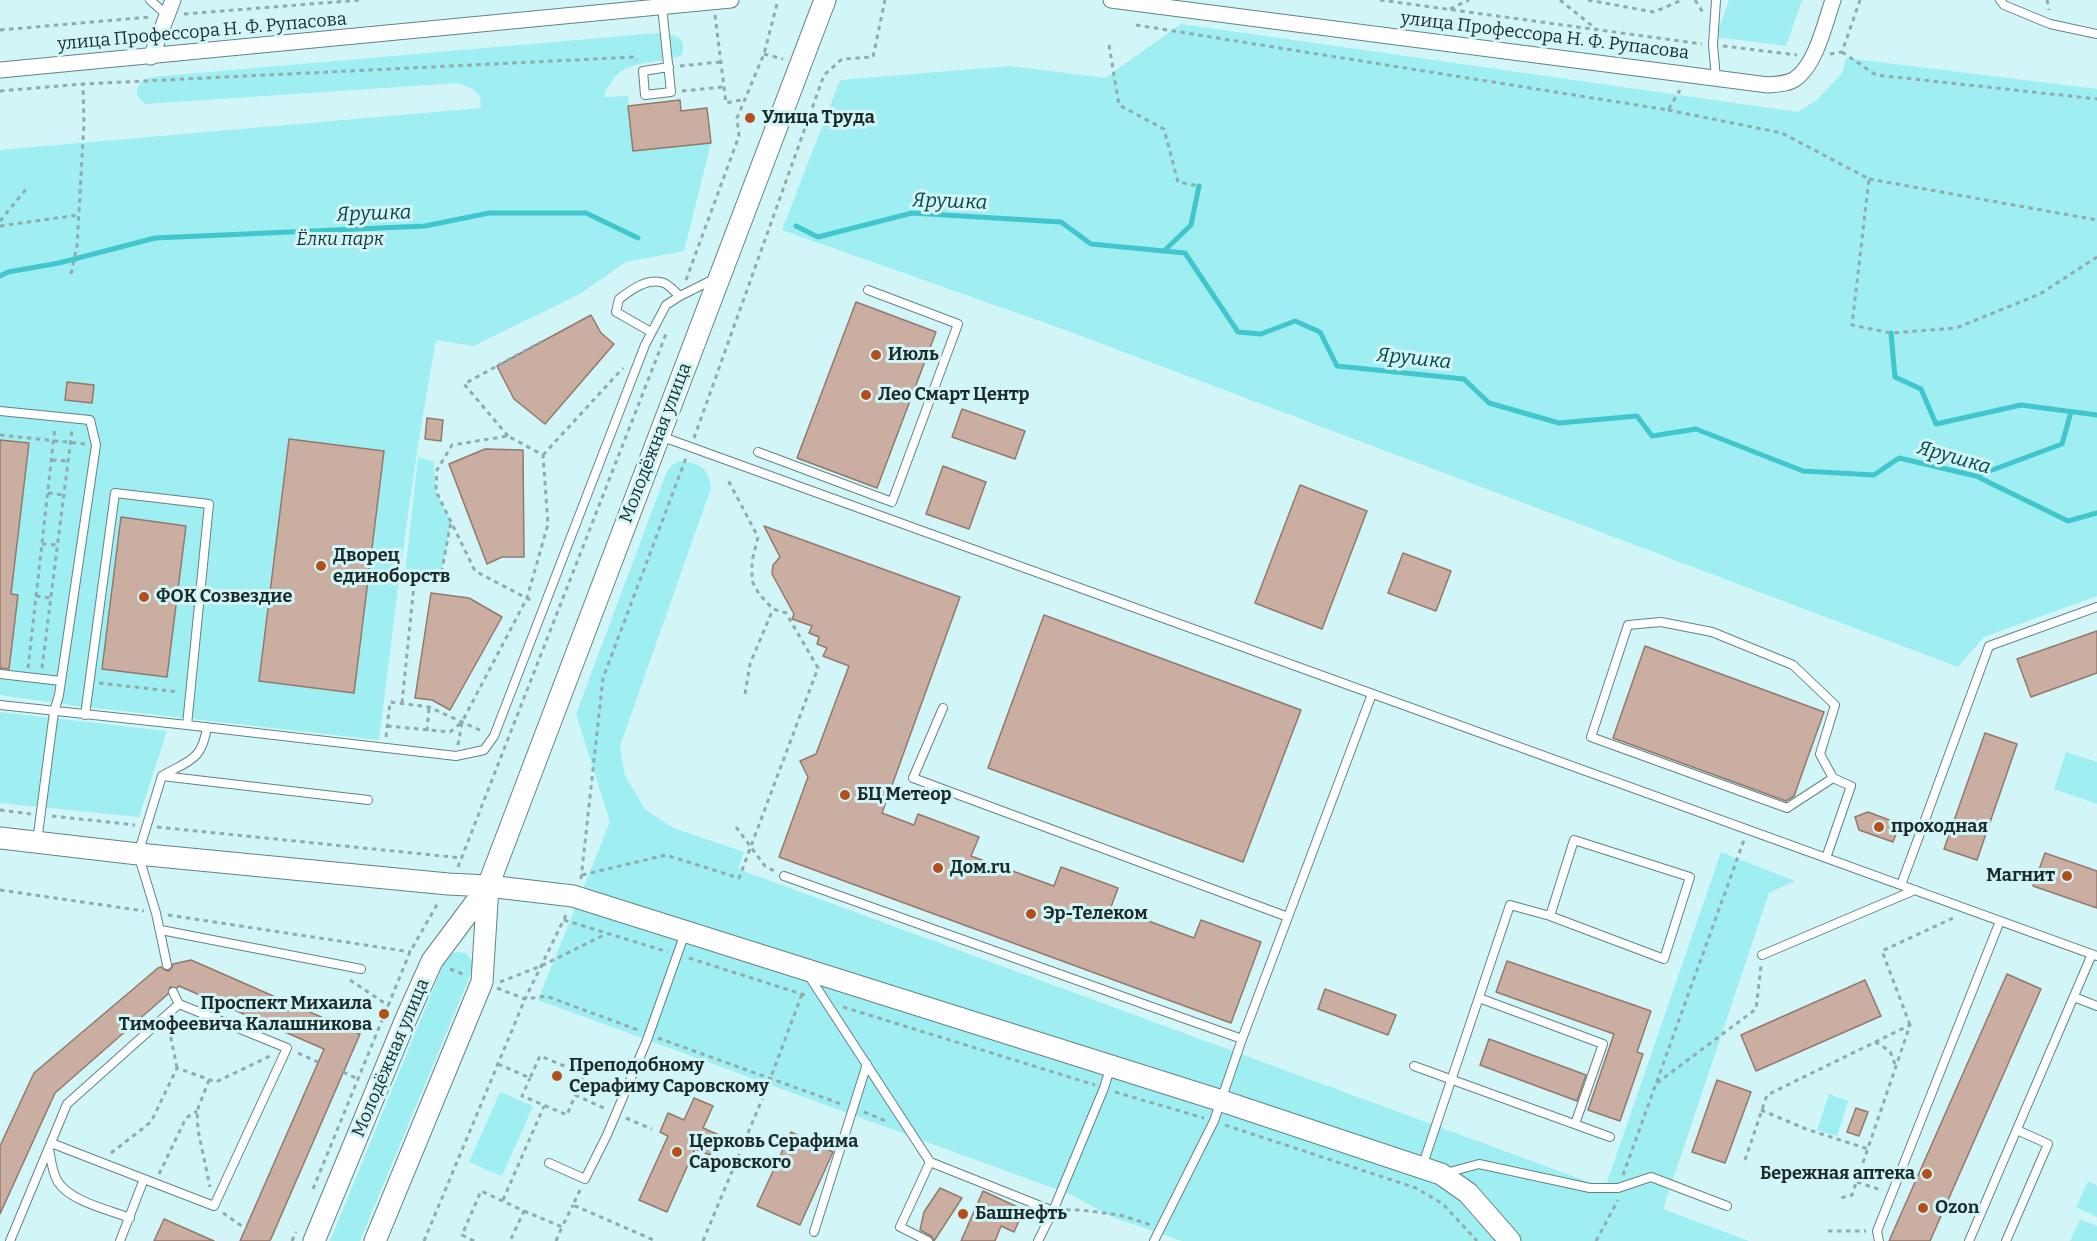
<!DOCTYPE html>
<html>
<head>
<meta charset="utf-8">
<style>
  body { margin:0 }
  canvas { display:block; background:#d2f6f8 }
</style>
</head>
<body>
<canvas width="2097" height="1241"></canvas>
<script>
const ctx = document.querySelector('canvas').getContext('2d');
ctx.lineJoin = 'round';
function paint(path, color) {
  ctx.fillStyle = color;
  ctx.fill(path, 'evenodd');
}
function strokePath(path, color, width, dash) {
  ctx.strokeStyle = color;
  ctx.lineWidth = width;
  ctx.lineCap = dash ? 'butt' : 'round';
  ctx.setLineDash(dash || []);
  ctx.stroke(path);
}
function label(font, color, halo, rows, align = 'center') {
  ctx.font = font + ' Bitter,serif';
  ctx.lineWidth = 6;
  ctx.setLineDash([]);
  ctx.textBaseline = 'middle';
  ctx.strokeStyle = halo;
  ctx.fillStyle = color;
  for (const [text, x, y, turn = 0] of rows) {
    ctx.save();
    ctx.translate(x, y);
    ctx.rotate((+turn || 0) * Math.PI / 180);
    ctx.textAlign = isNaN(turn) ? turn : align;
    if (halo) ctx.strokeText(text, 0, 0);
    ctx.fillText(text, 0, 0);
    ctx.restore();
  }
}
paint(new Path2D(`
  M1729,0h73l-16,46 -70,-9z
  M1181,24l617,88 20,-13 24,-26 4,-15 251,31v507l-113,41 -26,30 -890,-336 -286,-101 58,-150 170,-14 95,12z
  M657,33c16,2 31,2 25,22 -35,13 -63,0 -78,42l24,-1 5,55 78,-8 -27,108 -58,11 -48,33 -105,51 -37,-6c-25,133 -40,266 -57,400l-302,-34 -77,-11v-545l481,-42 -1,-12 -9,-8 -13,-5 -313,21 -8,-9v-7l5,-7 10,-4z
  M418,457l16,5 2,29 15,31 -11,58 -35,-6z
  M680,461c20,3 29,6 31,27l-91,258 5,30 20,33 28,19 71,24 -6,17 867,319 116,-336 74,29 -26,12 -106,316 86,32h-567l-70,-24 -40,-22 -534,-195 72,-178 -34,-108 91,-243 5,-6z
  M0,712l167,19 -28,86 -139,-14z
  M2066,752l31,10v42l-43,-15z
  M459,952l8,2 8,10 -115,277h-30l118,-288z
  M500,1092l33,14 -31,70 -33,-14z
  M1829,1094l19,7 -11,35 -20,-6z
  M2088,1181l9,5v31l-21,-10z
  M2080,1219l17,7v15h-27z`), '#9feef2');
strokePath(new Path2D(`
  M796,226l22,11 94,-24 149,9 30,22 94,9 53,79 23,2 34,-13 25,11 17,34 127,13 25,24 70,20 78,-7 15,20 44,-7 107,42 71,4 25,-17 77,18 92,45 29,-8
  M1164,251l27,-26 8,-39
  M0,276l8,-4 51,-9 96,-25 270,-12 64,-13h97l52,25
  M1891,333l4,44 26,12 15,35 85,-19 76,10
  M1976,476l86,-32 9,-32`), '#42c6cd', 5);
const building = new Path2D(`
  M680,100l1,11 26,-3 4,35 -78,8 -5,-45z
  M856,302l80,30 -59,156 -80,-30z
  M591,315l10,18 13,11 -69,80 -31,-25 -17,-33z
  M67,382l27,3 -2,18 -27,-3z
  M962,409l63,22 -10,28 -63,-22z
  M427,418l16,2 -2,21 -16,-2z
  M289,439l95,12 -30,242 -95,-12z
  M0,440l29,3 -18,151 7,1 -9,74 -9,-1z
  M485,449l38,1 1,107h-22l-15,7 -38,-100z
  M943,466l43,16 -17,47 -43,-15z
  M1300,485l67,26 -45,118 -67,-26z
  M121,517l65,9 -19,151 -65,-8z
  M764,526l196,71 -78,216 32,12 4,-11 61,23 -8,19 83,30 7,-19 57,21 -7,19 83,31 7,-18 60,22 -30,81 -452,-166 29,-80 -8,-16 16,-7 33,-88 -26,-10 4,-8 -10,-4 2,-7 -10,-4 3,-7 -20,-7 2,-5 -22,-40 1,-9 7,-8z
  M1403,553l48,18 -15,40 -48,-18z
  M431,593l38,5 33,19 -52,93 -18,-10 -17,-2z
  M1044,615l257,95 -58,152 -255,-94z
  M2097,631v42l-66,24 -14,-38z
  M1645,646l179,66 -30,84 -8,5 -173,-63z
  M1985,733l32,11 -40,116 -33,-11z
  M1868,812l32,12 -7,18 -34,-12 -4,-13z
  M2045,853l52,18v37l-64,-22z
  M191,960l169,74 -90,207h-30l84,-192 -145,-63 -2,2 -7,-1 -2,7 -113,99 -55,121v-68l34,-73 124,-105 3,-1 4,3 4,1 3,-4 1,-3z
  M1507,961l144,50 -14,41 6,2 -23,67 -32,-11 26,-76 -118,-42z
  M2007,974l34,15 -111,252h-41z
  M1865,980l16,36 -125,55 -15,-36z
  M1325,989l71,26 -8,20 -70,-26z
  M1489,1039l97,36 -9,26 -97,-36z
  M1717,1080l34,12 -26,71 -33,-11z
  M694,1098l19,8 -10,22 16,7 -9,20 -15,-6 -28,63 -28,-12 29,-64 -8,-4 8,-19 16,7z
  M1856,1108l12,4 -9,24 -12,-4z
  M791,1132l42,20 -33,73 -43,-19z
  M940,1188l22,10 -28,43 -3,-5 -11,-6 4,-18z
  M983,1191l41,19 -10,22 -13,-6 -6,15h-34z
  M164,1219l50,22h-60z`);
paint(building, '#cbaea2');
strokePath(building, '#93786c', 1.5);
const lane = new Path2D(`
  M150,0l18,16
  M2000,0l4,5 46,19 47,10
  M662,7l9,85 -26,3 -2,-24 26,-4
  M1716,78l-3,-33 3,-45
  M651,332l-35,-20 3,-13c12,-9 29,-22 45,-16 5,2 11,9 16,13
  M0,411l90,9 6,25 -37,250 -5,17 -17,130
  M660,436l1437,520
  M758,452l134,50 66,-178 -90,-34
  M0,674l61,7
  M0,705l187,20 22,-221 -94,-11 -30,222
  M943,708l-30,70 375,139
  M187,725l269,31 28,-6 10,-14 151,-391 21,-40 14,-9 34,-17
  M162,776c27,-16 40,-15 45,-49
  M1826,858l25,-72 -18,-8 -13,-24 15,-49 -42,-40 -81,-33 -51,-10 -33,3 -37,112 196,71 46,-30
  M784,876l458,163 -28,82 -60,120
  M1901,885l88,-239 108,-39
  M161,930l200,39
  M1762,955l153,-65
  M167,965l-11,-52 -18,-59 24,-78 206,24
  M809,976l121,186 123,49 51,-123 6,-19
  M2074,997l23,9
  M1479,998l124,46 -28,80
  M1242,1039l130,-345
  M1414,1066l196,71
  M51,1143l93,36
  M49,1149c2,11 3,23 9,33 12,19 51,28 72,36
  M549,1163l36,16 22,-44 40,-95 38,-107
  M1422,1167l88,-262 40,11 114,43 26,-82 -116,-37 -24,76
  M1446,1173l33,-9 111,24h28l33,-11 76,29
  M814,1232l53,-168
  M10,1241l57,-137 112,-100
  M120,1241l24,-62 70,27 73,-158 -108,-44 -6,-12
  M928,1241l-28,-14 30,-65
  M1038,1241l15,-30
  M1879,1241l-2,-10 123,-310
  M1969,1241l123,-287
  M2006,1241l42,-97 -31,-14`);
const street = new Path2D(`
  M1111,0l657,85c9,-1 20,-1 27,-6 21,-14 30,-56 38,-79
  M151,57l22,-57
  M0,70l731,-70`);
const secondary = new Path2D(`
  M0,838l138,16 310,30 40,2 85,10 649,205 219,73 27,19 42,48
  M314,1241l92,-222 26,-58 56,-75 337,-886
  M375,1241l107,-259 6,-96`);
strokePath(lane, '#628385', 10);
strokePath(street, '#628385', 17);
strokePath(secondary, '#628385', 23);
strokePath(new Path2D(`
  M1380,0l322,44
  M1560,0l36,29
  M1588,0l66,12 28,-12
  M1695,0l9,14
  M2047,0l2,10
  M1450,9l19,-9
  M184,14l177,-14
  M715,15l11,88 19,-4
  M1136,25l532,85 12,-20
  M0,30l150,-13
  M1109,45l10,60 45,24 14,53 21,4
  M1723,46l74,9
  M1842,52l34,23 221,24
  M764,54l19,5
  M1830,54l12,-2 18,-52
  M680,66l40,-4
  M0,91l83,-7 552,-27 2,3
  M682,91l41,-4
  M1668,110l114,23 87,46 -17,146 39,8 65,-5 84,-34 57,-37
  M1869,179l228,41
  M0,221l27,-33
  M0,226l78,-11
  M71,274l6,-28 7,-123 -1,-39
  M686,280l53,-144 -2,-18 27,-64 14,-54
  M0,435l85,9
  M508,436l-44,-52 77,-42
  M694,438l130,-363 18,-16 31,-2 12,-57
  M543,455l80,-87
  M52,460l16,1
  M48,493l16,2
  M42,544l16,1
  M36,596l15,2
  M28,668l27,-241
  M42,668l30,-238
  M99,683l80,9
  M745,694l5,-30 23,-55
  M402,703l13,-128 25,5 11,-58
  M387,726l63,6 12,-10
  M427,731l2,-24
  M386,737l4,-35 39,5 55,25
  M458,745l4,-23 65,-124 21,-74 -5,-69 -35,-19 -56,9 -15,25 -1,21 39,80 59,31
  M0,810l31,4
  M52,816l83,9
  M157,827l305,31
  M736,827l29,39 9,5
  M458,867l208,-533
  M582,875l84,-20 73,23 79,-210 -32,-55 -13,-4 -14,-15 -7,-13v-20l6,-24 -31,-59
  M581,879l22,-201 83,-220
  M0,890l144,21
  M168,915l243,37
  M564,920l104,32
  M689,958l119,38
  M450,969l13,5
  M350,980l39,26
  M500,982l41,-16 65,-32
  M497,988l28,11 21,-3 92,34
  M843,1007l252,78
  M1910,1025l-28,-74 71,-33
  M169,1028l8,40
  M658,1038l186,67
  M1875,1042l15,9 6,16
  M298,1053l20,9
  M498,1064l32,14 10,-22 44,18 -17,41 -45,-19 8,-18
  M343,1072l15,7
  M209,1080l-12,31 1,19 12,57
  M1657,1083l99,-74 5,-43
  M1115,1092l89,26
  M575,1095l31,14
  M1761,1110l45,19 62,20
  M864,1112l24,10
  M626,1118l26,11
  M1225,1125l191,63 27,16 34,37
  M111,1153l40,-31 26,-54 39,14 54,-26
  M1745,1160l22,-65 143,-70 -58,170 -12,3
  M159,1174l27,-56 11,-7
  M1623,1175l121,-335
  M1857,1182l24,8
  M313,1189l97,-237 29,-51
  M580,1190l-7,15 83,36
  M503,1200l41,-94
  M1066,1210h15l39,5 31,10
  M524,1211l38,16 11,-22
  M223,1213l23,16
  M1828,1231h38
  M270,1241h1
  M292,1241l4,-9
  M424,1241l101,-242 42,-86
  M474,1241l-12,-6 19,-44 43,20 -14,30
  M556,1241l6,-14
  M703,1241l65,-156 34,-91
  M1596,1241l22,-41`), '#8fabac', 3, [4.5, 4.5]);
strokePath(lane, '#fff', 8);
strokePath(street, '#fff', 15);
strokePath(secondary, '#fff', 21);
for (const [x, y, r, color] of [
  [750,118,6,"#b34f1c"],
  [876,355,6,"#b34f1c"],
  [866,395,6,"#b34f1c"],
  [321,566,6,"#b34f1c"],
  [144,597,6,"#b34f1c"],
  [845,795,6,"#b34f1c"],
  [1879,827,6,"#b34f1c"],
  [938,868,6,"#b34f1c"],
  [2067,876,6,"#b34f1c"],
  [1031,914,6,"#b34f1c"],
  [384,1014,6,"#b34f1c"],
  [557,1076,6,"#b34f1c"],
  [677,1152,6,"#b34f1c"],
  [1927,1174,6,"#b34f1c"],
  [1923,1208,6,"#b34f1c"],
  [963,1214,6,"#b34f1c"]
]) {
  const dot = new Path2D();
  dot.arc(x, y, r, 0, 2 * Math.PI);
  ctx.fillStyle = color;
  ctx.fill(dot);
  strokePath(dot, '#d2f6f8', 2);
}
label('18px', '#1c2a2a', '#d2f6f8', [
  ["улица Профессора Н. Ф. Рупасова",202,32,-5],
  ["улица Профессора Н. Ф. Рупасова",1545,36,7],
  ["Молодёжная улица",656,443,-69],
  ["Молодёжная улица",391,1058,-67]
]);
label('bold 18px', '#1c2a2a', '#d2f6f8', [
  ["Улица Труда",762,118],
  ["Июль",888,355],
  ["Лео Смарт Центр",878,395],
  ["Дворец",333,556],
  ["единоборств",333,577],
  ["ФОК Созвездие",156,597],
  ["БЦ Метеор",857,795],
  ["проходная",1891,827],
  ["Дом.ru",950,868],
  ["Магнит",2055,876,"right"],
  ["Эр-Телеком",1043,914],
  ["Проспект Михаила",372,1004,"right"],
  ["Тимофеевича Калашникова",372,1025,"right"],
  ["Преподобному",569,1066],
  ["Серафиму Саровскому",569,1087],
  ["Церковь Серафима",689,1142],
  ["Саровского",689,1163],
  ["Бережная аптека",1915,1174,"right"],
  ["Ozon",1935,1208],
  ["Башнефть",975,1214]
], 'left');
label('italic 18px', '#1c3233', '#d2f6f8', [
  ["Ёлки парк",340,240]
]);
label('italic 20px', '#084547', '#d2f6f8', [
  ["Ярушка",950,202,2],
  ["Ярушка",374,214,-2],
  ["Ярушка",1414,359,6],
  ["Ярушка",1954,458,16]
]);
</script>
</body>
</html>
